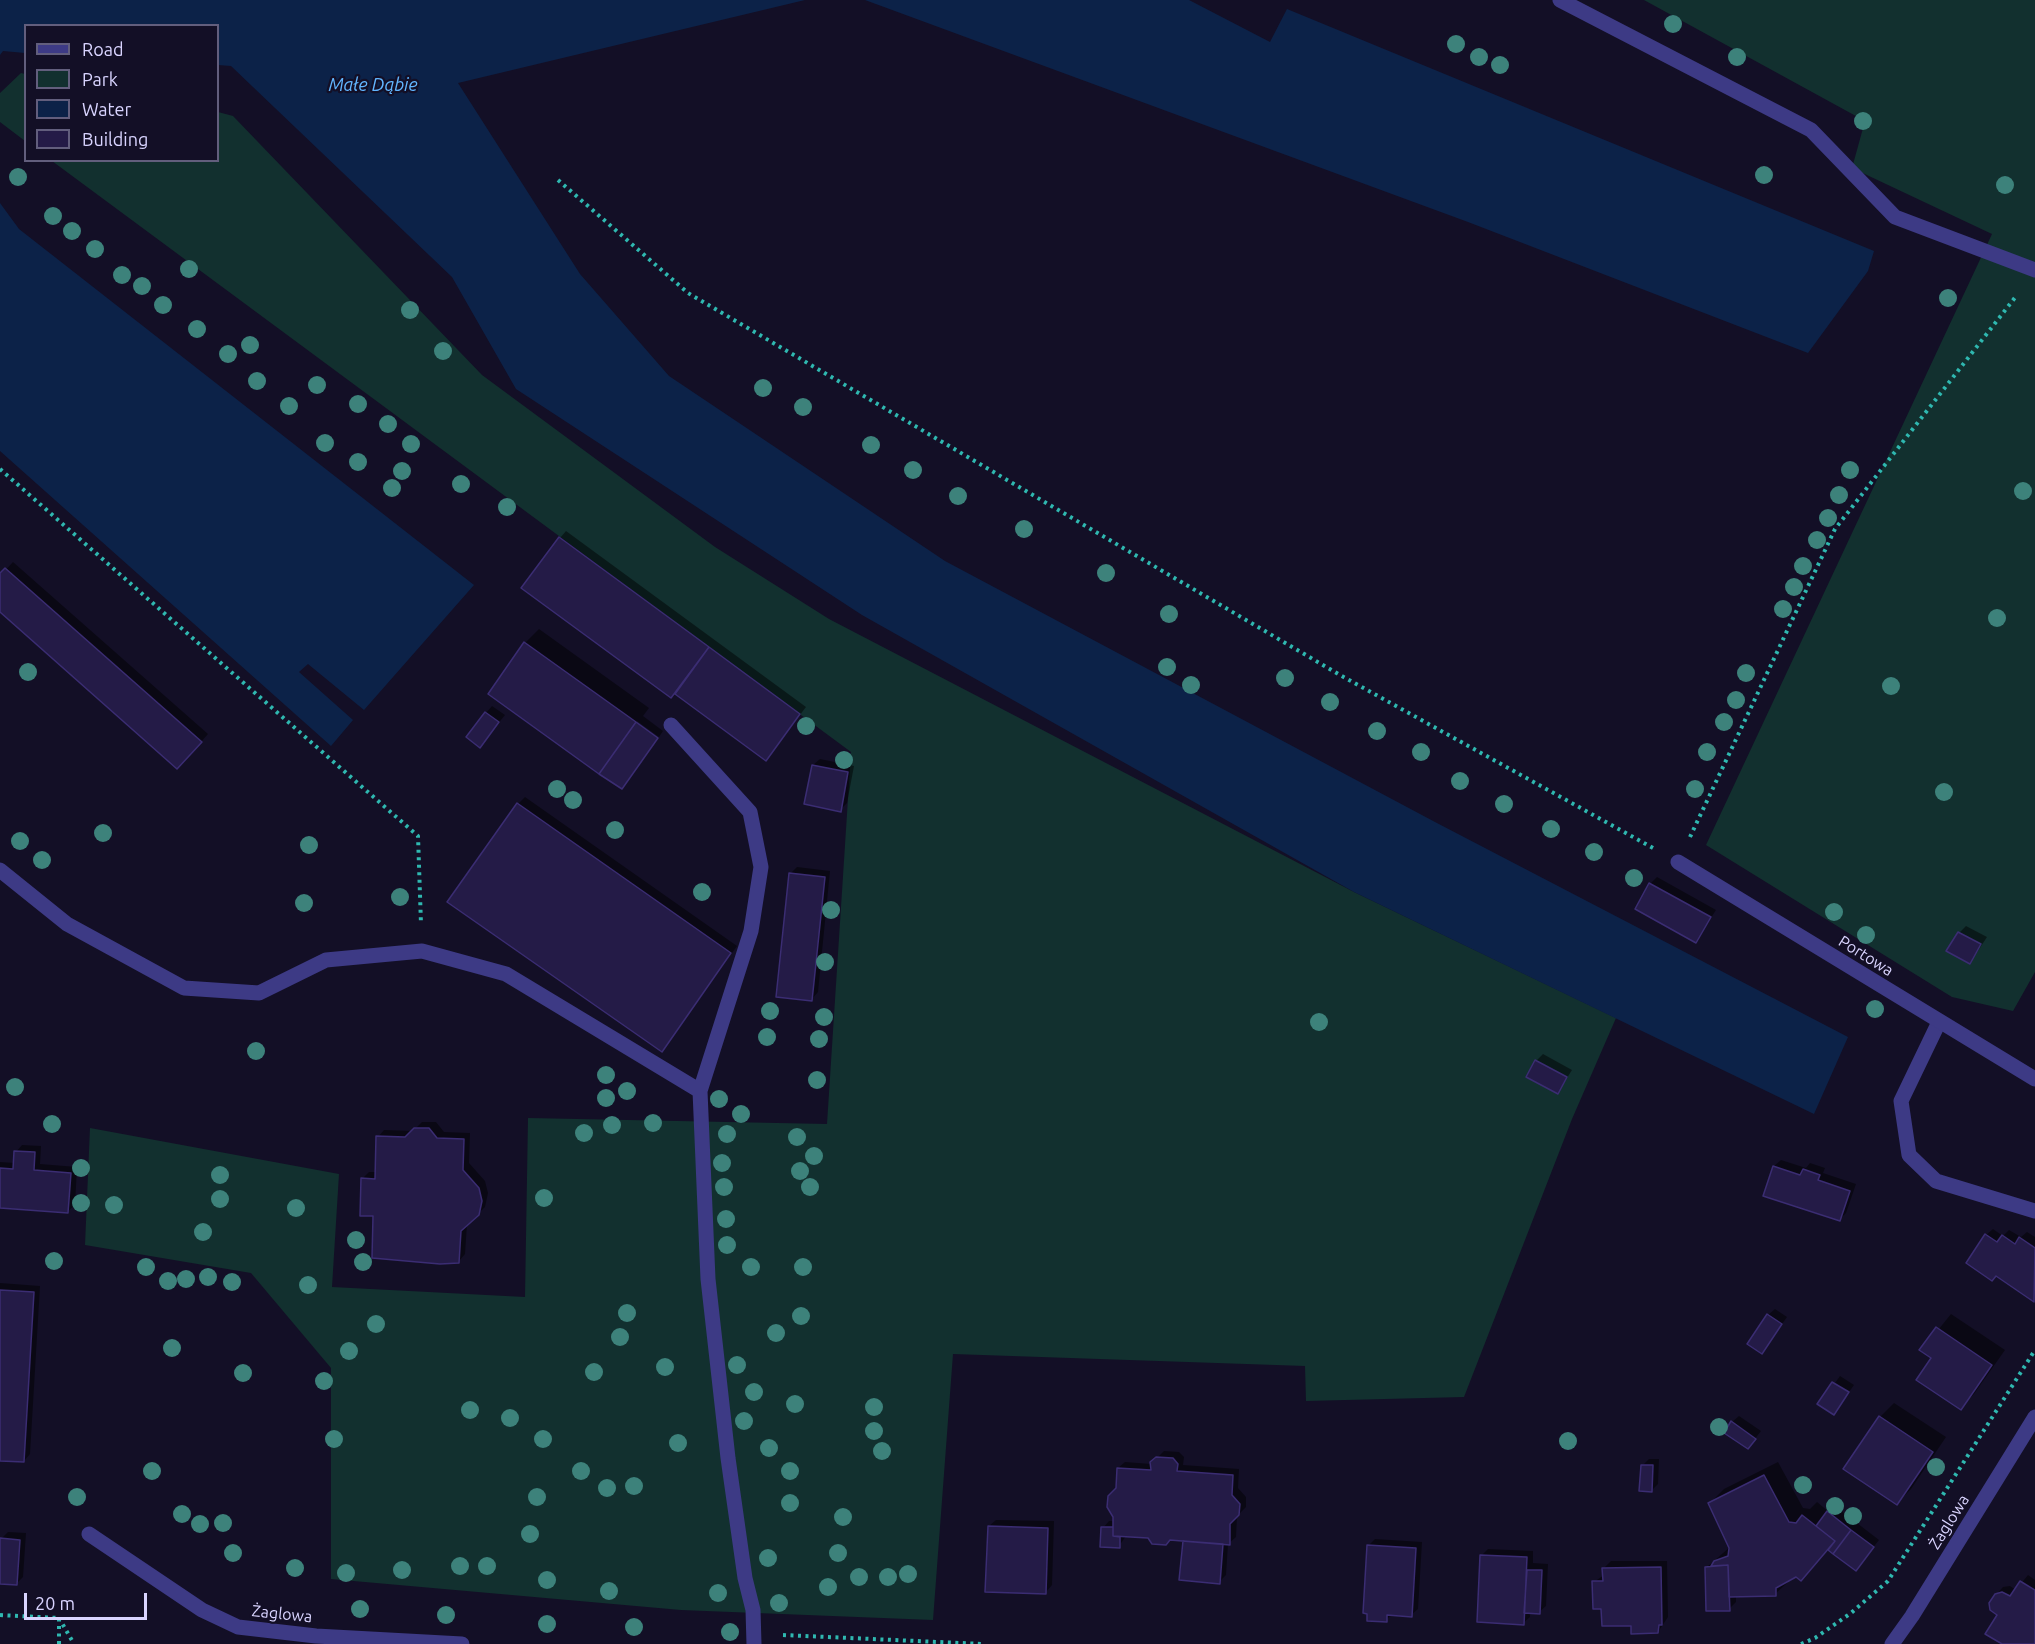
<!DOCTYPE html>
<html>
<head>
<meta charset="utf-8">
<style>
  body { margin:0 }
  #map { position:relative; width:2035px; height:1644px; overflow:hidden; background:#130f26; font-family:Ubuntu,sans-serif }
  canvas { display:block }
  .legend { position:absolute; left:24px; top:24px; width:195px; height:138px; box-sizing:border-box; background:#130f26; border:2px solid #625e7d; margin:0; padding:8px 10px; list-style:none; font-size:18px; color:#d9d4ff }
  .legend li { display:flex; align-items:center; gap:12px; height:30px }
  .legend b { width:30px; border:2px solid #625e7d }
  .scale { position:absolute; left:24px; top:1593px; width:123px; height:27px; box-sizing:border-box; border:3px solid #d9d4ff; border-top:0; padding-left:8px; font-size:18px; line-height:21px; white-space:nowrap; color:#d9d4ff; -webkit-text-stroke:4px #130f26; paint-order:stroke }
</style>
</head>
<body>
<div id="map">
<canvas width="2035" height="1644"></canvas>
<ul class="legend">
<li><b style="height:8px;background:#3d3a85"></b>Road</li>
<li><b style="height:16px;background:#12302f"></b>Park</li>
<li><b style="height:16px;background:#0c2248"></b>Water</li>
<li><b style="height:16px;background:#241b47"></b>Building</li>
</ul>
<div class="scale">20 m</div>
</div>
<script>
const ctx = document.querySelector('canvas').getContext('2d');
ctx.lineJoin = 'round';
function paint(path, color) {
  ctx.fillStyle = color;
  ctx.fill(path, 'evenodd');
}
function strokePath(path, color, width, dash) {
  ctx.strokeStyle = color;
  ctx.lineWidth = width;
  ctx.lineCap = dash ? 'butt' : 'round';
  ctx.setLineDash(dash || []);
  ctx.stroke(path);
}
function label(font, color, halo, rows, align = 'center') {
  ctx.font = font + ' Ubuntu,sans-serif';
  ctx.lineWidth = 4.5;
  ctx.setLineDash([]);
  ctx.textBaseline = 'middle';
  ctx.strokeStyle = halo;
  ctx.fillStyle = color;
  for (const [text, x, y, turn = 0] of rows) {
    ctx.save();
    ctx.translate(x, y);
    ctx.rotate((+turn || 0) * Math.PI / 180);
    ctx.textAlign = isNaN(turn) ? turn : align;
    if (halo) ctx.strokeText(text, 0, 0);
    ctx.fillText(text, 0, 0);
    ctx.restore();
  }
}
paint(new Path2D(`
  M1644,0h391v972l-22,39 -61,-14 -246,-152 286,-611 -140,-66 13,-47z
  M21,73l4,1v67l-25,-19v-29z
  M218,112l15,4 249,259 233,172 114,72 525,273 262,126 -44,101 -108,278 -158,4 -1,-35 -352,-12 -20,266 -252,-10 -350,-31v-211l-80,-95 -166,-28 5,-117 249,46 -7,113 193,10 3,-179 299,6 24,-372 -799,-591 166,-1z`), '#12302f');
paint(new Path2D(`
  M0,0h805l-347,83 122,191 89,102 276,185 490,261 413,215 -34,77 -460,-222 -492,-277 -346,-226 -64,-112 -221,-211 -13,-1v-39h-192l-1,27 -22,-2 -3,4z
  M865,0h324l81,42 17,-33 587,242 -6,20 -60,82 -340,-131z
  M0,203l19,26 455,356 -110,125 -56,-46 -9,8 54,48 -22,26 -331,-295z`), '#0c2248');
paint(new Path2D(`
  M566,531l240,176 -40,52 -91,-67 -115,-154z
  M13,562l195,172 -24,27 -184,-151v-34z
  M539,629l110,79 -6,8 20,15 -4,6 -22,-16v4l20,15 -36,48 -96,-145z
  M492,706l13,9 -25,31 6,-33z
  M820,759l34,7 -7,37 -7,7 -34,-7 7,-38z
  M525,797l212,149 -69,97 -150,-239z
  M797,867l33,4 -12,121 -6,7 -22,-125z
  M1657,877l59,33 -20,31 -46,-57z
  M1966,926l21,11 -17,26 -11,-30z
  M1543,1054l29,16 -14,22 -22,-31z
  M422,1122h14l8,10 26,1 -1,30 16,18 3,12 -3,14 -18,17 -2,30 -6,7 -84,-46 -13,-36 7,-7h8l1,-35 6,-7 29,1z
  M22,1145l19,1 -1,18 37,3 -2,38 -7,6 -68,-4v-45l15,1 1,-11z
  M1781,1160l25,8 4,-5 15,5 -2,5 33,11 -10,29 -7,7 -65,-54z
  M1993,1229l10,7 6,-6 12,7 6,-5 8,5 -1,63 -48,-65z
  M0,1283l40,3 -10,168 -6,7 -24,-2z
  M1775,1309l12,8 -25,35 6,-37z
  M1951,1314l54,36 -31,44 -14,14 -27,-50 -11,-8z
  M1840,1376l14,9 -20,28 -14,-9z
  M1894,1403l52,34 -35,52 -14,14 -52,-34 35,-52z
  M1739,1416l22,15 -7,9 -22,-18z
  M1164,1451l15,1 5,5 -1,8 56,4 -1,19 8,9v10l-9,9 -1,21 -8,7 -2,31 -7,7 -35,-43 -58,-3 -7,10 -16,-18 6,-7h6l3,-53 7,-6 26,2z
  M1649,1459h10l-1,25 -7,7 -9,-25z
  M1778,1462l25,46 7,1 7,-7 12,10 6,-6 44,34 -23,29 -27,-20 -28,30 -5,-4 -21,19 -39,1v7l-7,7 -22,-42 23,-20 -20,-44 14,-14zM1735,1563l1,3 -25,2v-3z
  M996,1520l58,1 -2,64 -6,7 -57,-66z
  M8,1532l18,1 -3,44 -6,6 -17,-1 1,-43z
  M1375,1539l47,3 -4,67 -7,6 -19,-1 -6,6 -18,-74z
  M1488,1549l45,2v12l15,1 -2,42 -7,6h-9v5l-7,6 -41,-68z
  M1611,1561h56l1,56 -10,15 -26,-7 -29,-18 -9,-25 10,-7v-7z
  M2028,1575l7,5v64h-30l-9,-49 7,-8 7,-1 6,4z`), '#0007');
const building = new Path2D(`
  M559,537l150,110 -38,51 -150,-110z
  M5,568l197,174 -25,27 -177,-157v-39z
  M524,642l112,80 -37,52 -111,-80z
  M709,647l91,67 -34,47 -91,-67z
  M485,712l14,10 -19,26 -14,-11z
  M636,722l22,16 -36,51 -23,-15z
  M812,765l36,7 -7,40 -37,-8z
  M517,803l214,150 -69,99 -215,-150z
  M789,873l36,4 -13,124 -36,-4z
  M1649,883l62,34 -15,26 -61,-34z
  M1958,932l23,12 -11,20 -24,-13z
  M1535,1060l32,17 -9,17 -32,-17z
  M414,1128h15l8,10 27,1 -1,31 16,18 3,13 -3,14 -18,16 -2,32 -19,1 -68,-6 1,-42h-13l1,-38 14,1 1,-43 29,1z
  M14,1151l21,1 -1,18 37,3 -3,40 -68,-5v-40l13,1z
  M1773,1166l27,9 3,-6 17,6 -2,5 32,11 -10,30 -77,-25z
  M1985,1234l12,8 5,-7 13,9 4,-7 16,11 -1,54 -38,-26 -4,5 -26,-18z
  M0,1290l34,2 -10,170 -24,-1z
  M1767,1314l15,10 -20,30 -15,-10z
  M1936,1327l56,38 -31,45 -45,-30 15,-22 -12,-8z
  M1832,1382l17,10 -15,23 -17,-11z
  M1879,1416l54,36 -36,53 -54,-36z
  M1731,1421l25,18 -8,10 -24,-16z
  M1156,1457l17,1 5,6 -1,7 56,4 -1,20 8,9 -1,11 -9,9v21l-60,-5 -4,5 -14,-1 -4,-6 -35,-2v-19l-6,-10 1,-11 8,-8 1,-20 34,2 -1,-8z
  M1641,1465h12l-1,27 -13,-1z
  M1764,1475l25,47 7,1 6,-8 33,26 -34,40 -5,-4 -20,11v8l-47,1 -1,-32 -17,1 3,-5 14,-5 1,-8 -21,-45z
  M1827,1511l24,19 -18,24 -5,-4 7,-9 -19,-15z
  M988,1526l60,2 -2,66 -61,-2z
  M1101,1527h12v9l7,1v11l-20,-1z
  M1851,1530l23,17 -18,24 -23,-17z
  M0,1538l20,2 -3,45 -17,-1z
  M1183,1541l40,3 -3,40 -41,-4z
  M1367,1545l49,3 -4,69 -25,-2v7l-20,-1v-7l-4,-1z
  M1480,1555l47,2 -3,68 -47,-3z
  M1728,1565l2,46h-24l-1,-44z
  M1661,1567l1,58h-3l-1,8 -27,1v-8h-29l-1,-17h-8l-1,-28h11l-1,-13z
  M1527,1570h15l-2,44 -16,-1z
  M2020,1581l15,9v54h-33l-17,-10 12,-19 -7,-5 -1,-7 6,-9 7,-2 8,4z`);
paint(building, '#241b47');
strokePath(building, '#3b2d73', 1.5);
strokePath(new Path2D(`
  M558,180l130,113 652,382 313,173
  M0,469l418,367 3,88
  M1690,837l145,-308 182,-234
  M0,1615l59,3
  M59,1618l15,26
  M783,1635l200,9
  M59,1644v-25
  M1801,1644l14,-6 36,-25 37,-32 147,-231`), '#2fb8b0', 4, [3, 4.5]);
strokePath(new Path2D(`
  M1560,0l251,130 84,87 140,53
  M671,725l79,87 11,55 -10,64 -51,160
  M0,870l67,54 117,64 75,5 67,-33 96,-9 84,23 194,117 8,188 20,179 17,120 8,32 1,34
  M1939,1022l-38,79 8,54 27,26 99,30`), '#3d3a85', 15);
strokePath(new Path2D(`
  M1678,862l357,217
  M89,1534l113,76 36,17 78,9 146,8
  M1892,1644l20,-28 123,-199`), '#3d3a85', 15);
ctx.fillStyle = '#3d827b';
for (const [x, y] of [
  [1673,24],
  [1456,44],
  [1479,57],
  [1737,57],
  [1500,65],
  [1863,121],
  [1764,175],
  [18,177],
  [2005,185],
  [53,216],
  [72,231],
  [95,249],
  [189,269],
  [122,275],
  [142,286],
  [1948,298],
  [163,305],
  [410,310],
  [197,329],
  [250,345],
  [443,351],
  [228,354],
  [257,381],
  [317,385],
  [763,388],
  [358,404],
  [289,406],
  [803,407],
  [388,424],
  [325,443],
  [411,444],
  [871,445],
  [358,462],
  [913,470],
  [1850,470],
  [402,471],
  [461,484],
  [392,488],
  [2023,491],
  [1839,495],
  [958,496],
  [507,507],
  [1828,518],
  [1024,529],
  [1817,540],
  [1803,566],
  [1106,573],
  [1794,587],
  [1783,609],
  [1169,614],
  [1997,618],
  [1167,667],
  [28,672],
  [1746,673],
  [1285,678],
  [1191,685],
  [1891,686],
  [1736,700],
  [1330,702],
  [1724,722],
  [806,726],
  [1377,731],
  [1421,752],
  [1707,752],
  [844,760],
  [1460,781],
  [557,789],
  [1695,789],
  [1944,792],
  [573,800],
  [1504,804],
  [1551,829],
  [615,830],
  [103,833],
  [20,841],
  [309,845],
  [1594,852],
  [42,860],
  [1634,878],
  [702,892],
  [400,897],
  [304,903],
  [831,910],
  [1834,912],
  [1866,935],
  [825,962],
  [1875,1009],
  [770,1011],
  [824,1017],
  [1319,1022],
  [767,1037],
  [819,1039],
  [256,1051],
  [606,1075],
  [817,1080],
  [15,1087],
  [627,1091],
  [606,1098],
  [719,1099],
  [741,1114],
  [653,1123],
  [52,1124],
  [612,1125],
  [584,1133],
  [727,1134],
  [797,1137],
  [814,1156],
  [722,1163],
  [81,1168],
  [800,1171],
  [220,1175],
  [724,1187],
  [810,1187],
  [544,1198],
  [220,1199],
  [81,1203],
  [114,1205],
  [296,1208],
  [726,1219],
  [203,1232],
  [356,1240],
  [727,1245],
  [54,1261],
  [363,1262],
  [146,1267],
  [751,1267],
  [803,1267],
  [208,1277],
  [186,1279],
  [168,1281],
  [232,1282],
  [308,1285],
  [627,1313],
  [801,1316],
  [376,1324],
  [776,1333],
  [620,1337],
  [172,1348],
  [349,1351],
  [737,1365],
  [665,1367],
  [594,1372],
  [243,1373],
  [324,1381],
  [754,1392],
  [795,1404],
  [874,1407],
  [470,1410],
  [510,1418],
  [744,1421],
  [1719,1427],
  [874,1431],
  [334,1439],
  [543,1439],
  [1568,1441],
  [678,1443],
  [769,1448],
  [882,1451],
  [1936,1467],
  [152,1471],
  [581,1471],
  [790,1471],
  [1803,1485],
  [634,1486],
  [607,1488],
  [77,1497],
  [537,1497],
  [790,1503],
  [1835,1506],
  [182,1514],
  [1853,1516],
  [843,1517],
  [223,1523],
  [200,1524],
  [530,1534],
  [233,1553],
  [838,1553],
  [768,1558],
  [460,1566],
  [487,1566],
  [295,1568],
  [402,1570],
  [346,1573],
  [908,1574],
  [859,1577],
  [888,1577],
  [547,1580],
  [828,1587],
  [609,1591],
  [718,1593],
  [779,1603],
  [360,1609],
  [446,1615],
  [547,1624],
  [634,1627],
  [730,1632]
]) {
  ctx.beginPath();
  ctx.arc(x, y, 9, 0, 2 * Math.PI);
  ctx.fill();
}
label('16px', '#d9d4ff', '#130f26', [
  ["Portowa",1866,956,32],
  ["Żaglowa",1949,1522,-58],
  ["Żaglowa",282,1614,6]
]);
label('italic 18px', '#62b6ff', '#130f26', [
  ["Małe Dąbie",373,85]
]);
</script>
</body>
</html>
